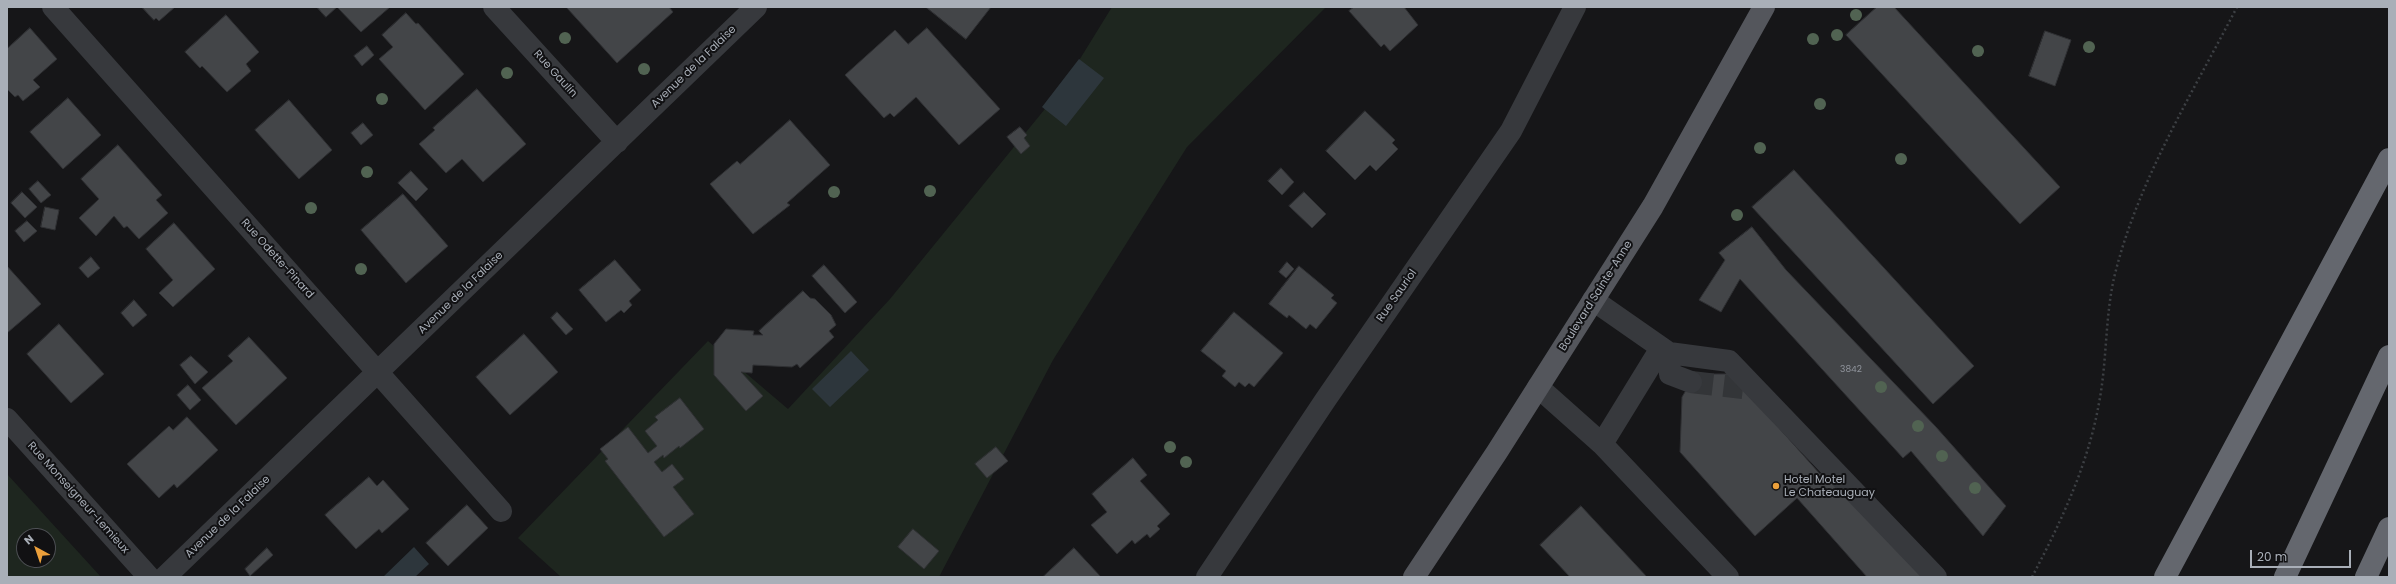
<!DOCTYPE html>
<html>
<head>
<meta charset="utf-8">
<style>
  body { margin:0 }
  #map { position:relative; width:2396px; height:584px; overflow:hidden; background:#161618; font-family:Poppins,sans-serif }
  canvas { display:block }
  .frame { position:absolute; inset:0; border:8px solid #a9afb8; pointer-events:none }
  .north { position:absolute; left:16px; top:528px; width:40px; height:40px; box-sizing:border-box; background:#111113; border:1px solid #4e5055; border-radius:50%; rotate:320deg; font-size:11px; font-weight:700; line-height:16px; text-align:center; color:#a9afb8 }
  .north::after { content:''; display:block; margin:auto; width:14px; height:18px; background:#eca03b; clip-path:polygon(50% 0,100% 100%,50% 72%,0 100%) }
  .scale { position:absolute; left:2250px; top:550px; width:101px; height:18px; box-sizing:border-box; border:2px solid #a9afb8; border-top:0; padding-left:5px; font-size:12px; line-height:14px; white-space:nowrap; color:#a9afb8; -webkit-text-stroke:3px #111113; paint-order:stroke }
</style>
</head>
<body>
<div id="map">
<canvas width="2396" height="584"></canvas>
<div class="frame"></div>
<div class="north">N</div>
<div class="scale">20 m</div>
</div>
<script>
const ctx = document.querySelector('canvas').getContext('2d');
ctx.lineJoin = 'round';
function paint(path, color) {
  ctx.fillStyle = color;
  ctx.fill(path, 'evenodd');
}
function strokePath(path, color, width, dash) {
  ctx.strokeStyle = color;
  ctx.lineWidth = width;
  ctx.lineCap = dash ? 'butt' : 'round';
  ctx.setLineDash(dash || []);
  ctx.stroke(path);
}
function label(font, color, halo, rows, align = 'center') {
  ctx.font = font + ' Poppins,sans-serif';
  ctx.lineWidth = 4;
  ctx.setLineDash([]);
  ctx.textBaseline = 'middle';
  ctx.strokeStyle = halo;
  ctx.fillStyle = color;
  for (const [text, x, y, turn = 0] of rows) {
    ctx.save();
    ctx.translate(x, y);
    ctx.rotate((+turn || 0) * Math.PI / 180);
    ctx.textAlign = isNaN(turn) ? turn : align;
    if (halo) ctx.strokeText(text, 0, 0);
    ctx.fillText(text, 0, 0);
    ctx.restore();
  }
}
paint(new Path2D(`
  M1112,7h214l-139,140 -134,213 -114,217h-378l-43,-39 190,-197 80,68 102,-110 172,-211z
  M7,474l94,103h-94zM24,536h24v24h-24z`), '#1e261f');
paint(new Path2D(`
  M1079,59l25,19 -38,48 -24,-19z
  M851,351l18,19 -39,37 -18,-18z
  M414,547l15,17 -14,13h-32z`), '#2d363c');
const building = new Path2D(`
  M142,7h33l-16,14 -3,-3 -2,2z
  M317,7h73l-29,25 -24,-25 -11,10z
  M568,7h101l4,5 -56,51 -50,-55z
  M926,7h65l-25,32z
  M1354,7h50l14,18 -28,26 -6,-7 -3,3 -32,-36z
  M1877,7h17l166,180 -40,37 -174,-189z
  M406,13l10,11 2,-1 46,51 -39,36 -46,-51 14,-12 -11,-12z
  M226,15l33,37 -13,12 5,7 -24,21 -25,-26 -2,2 -15,-16z
  M30,28l27,31 -24,21 7,7 -17,14 -5,-6 -3,2 -7,-7 -1,1v-42z
  M927,28l73,81 -41,36 -43,-48 -22,20 -4,-4 -6,5 -39,-43 50,-45 13,14z
  M2045,31l26,9 -16,46 -26,-10z
  M367,46l7,9 -12,11 -8,-10z
  M477,89l49,55 -43,38 -21,-23 -16,14 -27,-29 16,-14 -2,-2z
  M68,98l33,37 -38,34 -33,-37z
  M289,100l43,50 -33,29 -44,-49z
  M1365,111l30,29 -3,3 6,6 -22,22 -6,-6 -15,15 -29,-29z
  M790,120l40,45 -43,38 3,2 -37,29 -43,-50 27,-23 3,3z
  M363,123l10,12 -12,10 -10,-12z
  M1020,127l7,8 -3,3 6,8 -9,8 -14,-17z
  M118,145l44,50 -6,5 12,13 -29,26 -12,-13 -3,2 -10,-12 -18,20 -17,-18 20,-19 -18,-20z
  M1281,168l13,14 -12,13 -14,-14z
  M1794,170l180,196 -41,38 -181,-197z
  M411,171l17,18 -12,12 -18,-18z
  M38,181l13,14 -10,8 -12,-14z
  M22,192l15,15 -12,11 -14,-15z
  M1304,192l22,22 -14,14 -23,-22z
  M403,194l45,52 -42,37 -45,-53z
  M45,207l14,3 -4,20 -14,-3z
  M27,221l10,10 -13,11 -9,-11z
  M174,223l41,46 -42,38 -14,-14 14,-13 -27,-31z
  M1752,227l34,43 150,157 70,79 -23,30 -72,-85 -8,7 -163,-179 -19,33 -22,-12 26,-40 -6,-7z
  M91,257l9,11 -12,10 -9,-10z
  M615,260l26,30 -12,11 3,4 -8,8 -3,-3 -15,12 -27,-32z
  M1287,262l7,7 -8,9 -7,-6z
  M824,265l33,37 -12,11 -33,-37z
  M7,266l34,38 -34,29z
  M1299,266l35,29 -3,3 6,5 -21,26 -6,-5 -4,5 -17,-14 -2,3 -18,-14z
  M803,291l7,7 5,1 16,16 5,10 -7,6 5,6 -34,31 -3,-4 -5,3 -39,-2 -1,8 -11,-1 22,24 -17,15 -32,-36v-31l12,-15 28,2 -1,4h10l-4,-4z
  M134,300l13,15 -14,12 -12,-14z
  M557,312l16,17 -7,6 -15,-17z
  M1234,312l49,41 -29,34 -5,-4 -4,4 -6,-5 -4,5 -13,-11 4,-5 -25,-20z
  M59,324l45,50 -33,29 -44,-49z
  M524,334l34,38 -48,43 -34,-38z
  M249,337l38,41 -51,47 -34,-37 31,-27 -5,-5z
  M191,356l17,16 -13,12 -15,-19z
  M1706,374h25l89,100 6,-4 96,107h-55l-70,-79 -42,38 -75,-84 2,-55 9,-15z
  M188,385l13,15 -11,10 -13,-15z
  M680,398l24,31 -24,19 -1,-2 -15,12 -1,-3 -9,7 8,10 10,-8 12,15 -11,8 21,27 -30,23 -59,-76 3,-2 -8,-10 28,-22 20,26 9,-7 -12,-15 13,-11 -3,-3z
  M187,417l31,33 -41,38 -3,-4 -15,14 -32,-34 42,-38 4,4z
  M996,447l12,14 -21,17 -12,-14z
  M1133,458l14,17 -7,6 30,33 -13,12 3,3 -10,9 -3,-4 -12,10 -3,-4 -15,14 -26,-29 16,-13 -15,-18z
  M369,477l8,9 6,-6 26,29 -27,24 -3,-4 -23,20 -31,-34z
  M467,505l21,23 -40,38 -22,-23z
  M1581,506l66,71h-77l-30,-32z
  M913,529l26,22 -15,18 -26,-22z
  M267,548l6,7 -23,21 -5,-7z
  M1074,548l27,29h-58z`);
paint(building, '#434548');
strokePath(building, '#303134', 1);
strokePath(new Path2D(`
  M1691,382l52,6`), '#333538', 22, [22, 11]);
strokePath(new Path2D(`
  M2032,577c29,-55 56,-112 67,-174 8,-41 6,-85 15,-125 23,-96 78,-184 123,-271`), '#3d4044', 2.5, [2, 3]);
strokePath(new Path2D(`
  M53,7l448,504
  M494,7l123,135
  M1593,300l76,53 60,8 207,216
  M1669,353l1,21 21,8
  M1538,387l64,57 126,133
  M7,419l142,158
  M1602,444l59,-96
  M165,577l591,-570
  M1207,577l119,-178 185,-268 64,-124`), '#37393d', 22);
strokePath(new Path2D(`
  M1414,577l83,-125 156,-246 111,-199`), '#54565c', 22);
strokePath(new Path2D(`
  M2165,577l224,-418
  M2285,577l104,-221
  M2366,577l23,-49`), '#64676e', 22);
ctx.fillStyle = '#516352';
for (const [x, y] of [
  [1856,15],
  [1837,35],
  [565,38],
  [1813,39],
  [2089,47],
  [1978,51],
  [644,69],
  [507,73],
  [382,99],
  [1820,104],
  [1760,148],
  [1901,159],
  [367,172],
  [930,191],
  [834,192],
  [311,208],
  [1737,215],
  [361,269],
  [1881,387],
  [1918,426],
  [1170,447],
  [1942,456],
  [1186,462],
  [1975,488]
]) {
  ctx.beginPath();
  ctx.arc(x, y, 6, 0, 2 * Math.PI);
  ctx.fill();
}
for (const [x, y, r, color] of [
  [1776,486,4,"#eca03b"]
]) {
  const dot = new Path2D();
  dot.arc(x, y, r, 0, 2 * Math.PI);
  ctx.fillStyle = color;
  ctx.fill(dot);
  strokePath(dot, '#111113', 1.5);
}
label('9px', '#90949c', null, [
  ["3842",1851,370]
]);
label('11px', '#a9afb8', '#111113', [
  ["Avenue de la Falaise",694,67,-44],
  ["Rue Gaulin",555,74,48],
  ["Rue Odette-Pinard",277,259,48],
  ["Avenue de la Falaise",461,293,-44],
  ["Rue Sauriol",1397,296,-55],
  ["Boulevard Sainte-Anne",1596,296,-58],
  ["Rue Monseigneur-Lemieux",78,498,48],
  ["Avenue de la Falaise",228,517,-44]
]);
label('11px', '#a9afb8', '#111113', [
  ["Hotel Motel",1784,480],
  ["Le Chateauguay",1784,493]
], 'left');
</script>
</body>
</html>
